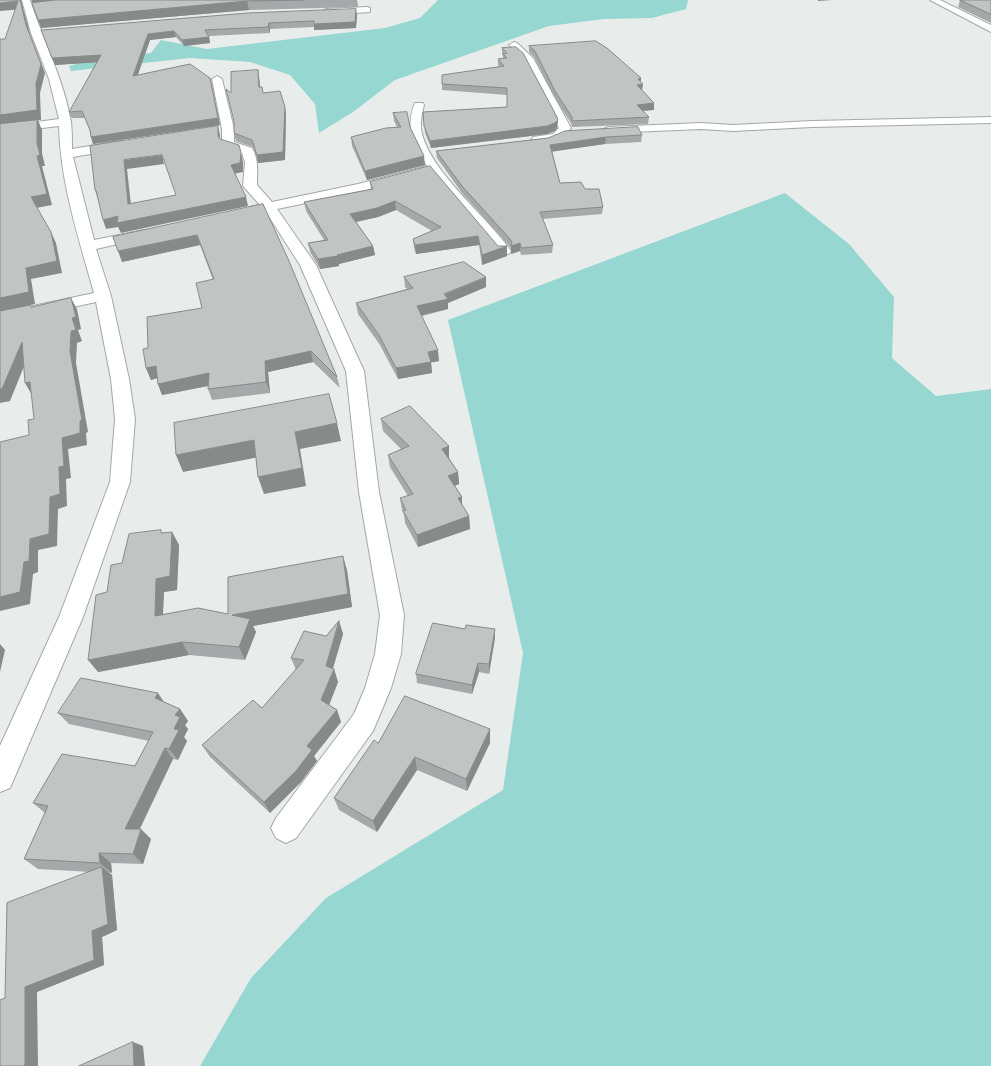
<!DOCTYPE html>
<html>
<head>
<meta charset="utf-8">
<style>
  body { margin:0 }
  canvas { display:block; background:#e8edec }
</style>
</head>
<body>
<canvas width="991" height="1066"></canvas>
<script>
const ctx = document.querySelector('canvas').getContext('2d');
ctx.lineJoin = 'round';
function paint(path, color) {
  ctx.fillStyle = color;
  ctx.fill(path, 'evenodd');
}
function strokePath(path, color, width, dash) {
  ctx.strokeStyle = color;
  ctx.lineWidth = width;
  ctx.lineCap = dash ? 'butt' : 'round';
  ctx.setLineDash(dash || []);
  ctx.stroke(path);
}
paint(new Path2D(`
  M438,0h250l-2,9 -34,9 -48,1 -55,7 -154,54 -42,32 -34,21 -4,-29 -25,-29 -40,-13 -60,-4 -119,13 -2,-5 26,-7 56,-6 10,-13 46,9 178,-21 35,-10z
  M785,193l64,51 45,53 -2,61 44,38 55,-7v677h-791l51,-88 75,-80 177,-108 20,-137 -75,-333z`), '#97d7d1');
const minor = new Path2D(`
  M22,0h8c13,40 34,80 41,122 1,9 1,18 1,27l48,-8 6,4 -6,4 -47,8 21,83 50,-10 5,1 2,3 -2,3 -53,12 15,47 18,83 6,40 -5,63 -47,135 -73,171 -10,4v-46l59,-129 51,-135 5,-63 -4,-40 -15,-77 -96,21v-10l94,-20c-15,-54 -34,-111 -35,-167l-59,7v-6l59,-8 -10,-40 -18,-46z
  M930,0h10l51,25v7z
  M367,7l3,1v4l-44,3 -4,-3 4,-3z
  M514,42l3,1 16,15 38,70 -10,12 -24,4 -6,-4 2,-3 20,-3 6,-6 -35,-69 -15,-14z
  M217,76l5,3 12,50v13l18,6c7,11 5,25 5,37l15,17 86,-18 69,-18c-12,-20 -22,-37 -13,-61l1,-2h8l1,2c-2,8 -4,16 -3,24 7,42 67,88 90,122l-2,3h-10l-47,-54 -21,-27 -72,19 -82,17 39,56 48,106 15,121 25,123 -3,39 -10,34 -18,43 -77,107 -10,5 -10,-5 -5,-10 5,-10 78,-104 11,-26 10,-34 5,-39 -21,-123 -13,-121 -46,-106 -34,-53 -10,2 -5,-1 -2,-3 2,-3 9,-2 -17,-19 2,-24 -3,-9 -18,-6 -2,-3v-15l-10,-50z
  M991,117v6l-179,4 -79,4 -32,-2 -93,4 -6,-3 6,-3 93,-4 32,2 79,-4z`);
strokePath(minor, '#a3a8a7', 2);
paint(minor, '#fff');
paint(new Path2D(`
  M31,0h326l1,5v2l-109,3 -208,18z
  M960,0h31v23l-33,-16z
  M357,15l-1,13 -42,2v-3l-44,2v4l-61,3 1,7 -26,3 -8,-9 -26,3 -12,35 74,10 8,40 -127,19 -2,-7 -1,-6 -5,-13h-13l-3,-6 28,-50 -42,3 -14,-35z
  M529,46l112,36 2,2 -1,6 12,13v7l-12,1 7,6 -1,7 -76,3 -1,-4 -17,-26 -20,-40 -5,-5z
  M502,48l56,72 -1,8 -2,3 -8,3 -116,14 -6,-15 -2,-21 84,-5v-12l-65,-5v-15l58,-8 -2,-2v-6l5,-1v-2l-1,-2z
  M258,70l1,7 1,10 3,6 22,14 1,8 -1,45 -27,3 -5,-16 -17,-6 -2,-8v-12l-3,-28z
  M393,113l17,14 15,38 -58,15 -15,-34 -1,-9 46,-10 -3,-6z
  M642,135l-1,7 -36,2 -53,7 8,32 25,6 18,18 -1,7 -60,5 11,26 -1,8 -31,2 -1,-4 -9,3v-6l-49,-55 -25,-35 -1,-7 112,-13z
  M370,182l128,64 9,10 -25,9 -3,-20 -63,9 -2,-6 -1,-9 19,-8 -36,-21 -18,7 -22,5 17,24 2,9 -36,9v2l-19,3 -10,-17 -2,-9 16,-3 -18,-29 -2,-9 67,-13z
  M263,204l74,173 3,11 -27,-26 -45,10 2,21 -58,7 -4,-11v-3l-46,9 -4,-11 -1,-6 -6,2 -5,-12 2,-20 54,-40 11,-28 -13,-35 -78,17z
  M404,277l82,10 -38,16v6l-26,7 17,45 -8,1 1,11 -34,6 -18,-34 -22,-31 -2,-11 51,-14 -2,-2z
  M381,419l68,27v12l9,14 1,12 -4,2 7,11v9l7,10 1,13 -52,18 -13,-24 -1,-8 -2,-5 -2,-12 8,-2 -18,-29 -2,-12 13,-6 -18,-18z
  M172,532l7,13 -2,45 -13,2 -1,22h65l119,-44 5,37 -99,19 3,6 -11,28 -56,-5 -91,17 9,-80 15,-29 40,-30z
  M339,621l4,13 -10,34 1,1 4,13 -9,23 8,5 4,12 -27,34 3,5 -16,21 -31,31 -60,-56 -8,-12 60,-37 34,-38 -5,-12 35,-22z
  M495,638l-6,36 -10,-2 -7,22 -55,-11 -1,-9z
  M164,702l16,7 8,12 -3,4 3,4 -4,8 3,4 -9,19 -5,-1 -33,70 11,10 -8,25 -32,-1 1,10 -3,-1 3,3 5,55 -15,7 2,28 -67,27 -32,6 86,-126 -53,-3 -14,-10 21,-46 -12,-10 102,-37 14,-25 -80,-17 -11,-11z
  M490,729v14l-23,48 -50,-21 -40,62 -38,-22 -5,-12 44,-55z`), '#a5a9a9');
paint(new Path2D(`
  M20,0h1l9,34 15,39 -5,20 1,27h-3l4,10v23l3,13h-3l10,39 -16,3 -36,-83v-10l26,-90z
  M32,0h28l-27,3z
  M818,0h14l-14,1z
  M18,1l4,8 -22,2v-8z
  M247,1l2,9 -208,18 -3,-8z
  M356,9l1,6 -1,13 -42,2v-6z
  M269,23l1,6v4l-2,-6z
  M174,31l2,6 -26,3 -15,42 -2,-6 15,-42z
  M209,37l1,6 -26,3 -2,-6z
  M101,55l2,7 -48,3 -3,-7z
  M258,70l1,7 2,17 -2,-7z
  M210,78l10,47 -127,19 -2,-7z
  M641,78v6h2l-1,6 -6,1 2,-12z
  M654,103v7l-18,1 1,-6z
  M285,107l1,8 -1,45 -27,3 -1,-8z
  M558,120l-1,8 -2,3 -8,3 -116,14 -1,-7z
  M218,126l2,9v9l-2,-9z
  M606,137l-1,7 -55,8v-7z
  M241,153l2,9v10l-10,2 -2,-9z
  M162,155l2,9 -37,5 5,45 -4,-10 -4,-44z
  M424,156l1,9 -58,15 -2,-9z
  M95,190h1l2,10z
  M246,197l2,9 -127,27 -3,-6 -12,2 -3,-9 15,-4z
  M395,201l1,9 -18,7 -27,6 -1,-9z
  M51,232l5,11 6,30 -31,6 4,25 -5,1 7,12 -37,-6v-13l26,-30z
  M197,235l3,10 -78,17 -4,-11z
  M478,236l1,9 -63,9 -1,-9z
  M520,243v8l-9,3v-8z
  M373,246l2,9 -36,9v2l-19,3 -2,-10z
  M507,246v10l-25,9v-10z
  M486,277v10l-38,16v6l-30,7 -1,-10z
  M71,298l6,11 4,20 -3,1 4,11 -5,2 -1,20 12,69 -2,1 1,12 -19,4 3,29 -5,1 1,27 -9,3 -1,37 -19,4v22l-5,2 -3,30 -30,7v-14l24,-35 6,-23 20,-42 9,-30 11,-116 2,-33z
  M22,342l7,12 -19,47 -10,2v-14z
  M438,350l1,11 -11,2v-11z
  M311,351l2,11 -45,10 2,21 -4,-11 -1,-21z
  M431,362l1,11 -34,6 -2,-11z
  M156,366l5,11 -10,3 -5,-12z
  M209,373l4,12 -51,10 -4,-11z
  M30,382l2,13 -7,-12z
  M337,423l4,18 -41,8 6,37 -42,8 -6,-17 37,-45z
  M254,440l5,17 -76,15 -7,-17z
  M449,446v12l-6,3 -1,-12z
  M458,472l1,12 -10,4 -1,-12z
  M462,497v12l-4,-11z
  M469,516l1,13 -52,18 -1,-12z
  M172,532l7,13 -2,45 -13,2 -2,37 -7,-13 1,-37z
  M343,556l4,14 5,37 -99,19 3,6 -11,28 -6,-13 -7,-32z
  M339,621l4,13 -13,44 -4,-12z
  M495,629v9l-6,36v-10z
  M182,642l7,13 -91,17 -10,-12z
  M0,644l5,6 -5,22z
  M478,663l1,9 -7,22v-9z
  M334,669l4,13 -12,31 -5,-13z
  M158,693l8,12 -11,-7z
  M180,709l8,12 -3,4 3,4 -4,8 3,4 -9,19 -9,-11 5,-20 1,-14z
  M337,710l4,12 -27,34 3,5 -16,21 -31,31 -6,-11 43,-56z
  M490,729v14l-23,48 -1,-12z
  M165,748l8,11 -38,79 -10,-9z
  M415,757l2,13 -40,62 -4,-11z
  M141,829l10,10 -8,25 -10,-10z
  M99,853l12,10 1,10 -12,-10z
  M102,867l10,8 5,55 -15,7 2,28 -67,27 1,74h-15l2,-79 67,-56z
  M133,1042l10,4 2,20h-11z`), '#868a89');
const building = new Path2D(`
  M0,0h20l6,25 15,39 -5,20 1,26 -37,5v-76h5l13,-38 -18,2z
  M55,0h249l-57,1 -209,19 -6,-17z
  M960,0h31v14z
  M356,9l-1,13 -41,2v-3l-45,2 -1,4 -63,3 4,7 -27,3 -8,-9 -26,3 -15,42 57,-12 20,14 8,40 -127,19 -1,-7 -8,-19 -13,1 32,-57 -49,3 -11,-28 207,-17z
  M596,41l11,7 34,30 -3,1 5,5 -6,1 17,18 -17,2 12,12 -77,4v-4l-17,-26 -20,-40 -6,-5z
  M516,47l7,6 34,64 1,3 -3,3 -8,3 -117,15 -6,-15 -1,-14 84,-5v-19l-65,-4v-9l62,-9 -6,-7 9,-1 -4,-4 4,-1 -5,-5z
  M258,70l1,17h3l1,6 17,-2 5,16 -2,45 -26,3 -5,-15 -18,-7v-12l-8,-32 5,4v-21z
  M407,112l3,15 14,29 -59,15 -14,-34 35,-9 15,-1 -8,-14z
  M37,120v23l3,12 -3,1 10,38 -16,3 20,35 6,29 -31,7 3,24 -29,6v-174z
  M218,126v9l2,4 19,6 2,8 -1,10 -9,2 15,32 -129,26 1,-7 -15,4 -7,-30h-1l-5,-44zM162,155l14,40 -48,9 -4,-44z
  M638,127l4,8 -36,2 -56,8 10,38 21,-1 4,7h14l4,18 -63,5 13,33 -32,3 -1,-5 -9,3 1,-4 -2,-3 -48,-53 -26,-35 112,-13 17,-7z
  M430,166l68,80h9l-25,9 -4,-19 -63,9 -2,-6 28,-12 -46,-26 -18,7 -27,6 23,32 -36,9 1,1 -20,3 -10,-16 20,-3 -24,-38 69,-13 -3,-7z
  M263,204l26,57 48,116 -26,-26 -46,10 1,21 -58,7 1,-16 -51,11 -2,-18 -10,2 -3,-19 5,-1 -1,-31 55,-9 -6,-25 18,-4 -17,-44 -79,16 -5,-14z
  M464,262l22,15 -42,17 4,5 -31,7 21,44 -10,2 3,10 -35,6 -17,-33 -23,-32 57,-15 -9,-11z
  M71,298l5,19 -4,1 4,12 -5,1 -1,20 12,69 -2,1v12l-18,5 2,28 -5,1 1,27 -10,3 -1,37 -19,5 -1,22 -5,1 -4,30 -20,5v-155l29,-7 -1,-15 6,-1 -4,-37 -5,1 -3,-41 -20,47h-2v-78l30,-6 1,2z
  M329,394l8,29 -42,9 7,36 -44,9 -4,-37 -78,15 -2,-32z
  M410,406l39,40 -7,3 16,23 -10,4 14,21 -4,1 11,18 -52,19 -14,-24 3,-1 -6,-12 13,-4 -25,-39 21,-9 -28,-27z
  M161,530v3l11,-1 -2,44 -14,3 -1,37 43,-8 30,6v-37l115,-21 5,38 -116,21 18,4 -11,28 -57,-5 -94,18 8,-65 11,-3 4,-27 11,-2 7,-29z
  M339,621l-13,45 8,3 -13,31 16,10 -30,36 5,4 -16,21 -32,31 -62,-57 51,-45 9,8 42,-48 -13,-2 13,-27 22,5z
  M433,623l32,6 1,-4 29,4 -6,35 -11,-1 -6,22 -56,-11z
  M81,678l77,15 -3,5 25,11 -5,6 5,2 -6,12 5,1 -10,19 -4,-1 -40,81h16l-8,25 -34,-1 1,10 -76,-4 24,-53 -15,-3 29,-49 73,12 18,-34 -95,-19z
  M405,696l85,33 -24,50 -51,-22 -42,64 -39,-23 40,-58 4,3z
  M102,867l6,57 -16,7 2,29 -69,27v78l-2,1h-23v-66l5,-2 2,-95z
  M133,1042l1,24h-55z`);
paint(building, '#c0c5c4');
strokePath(building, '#868a89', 1);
</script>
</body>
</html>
